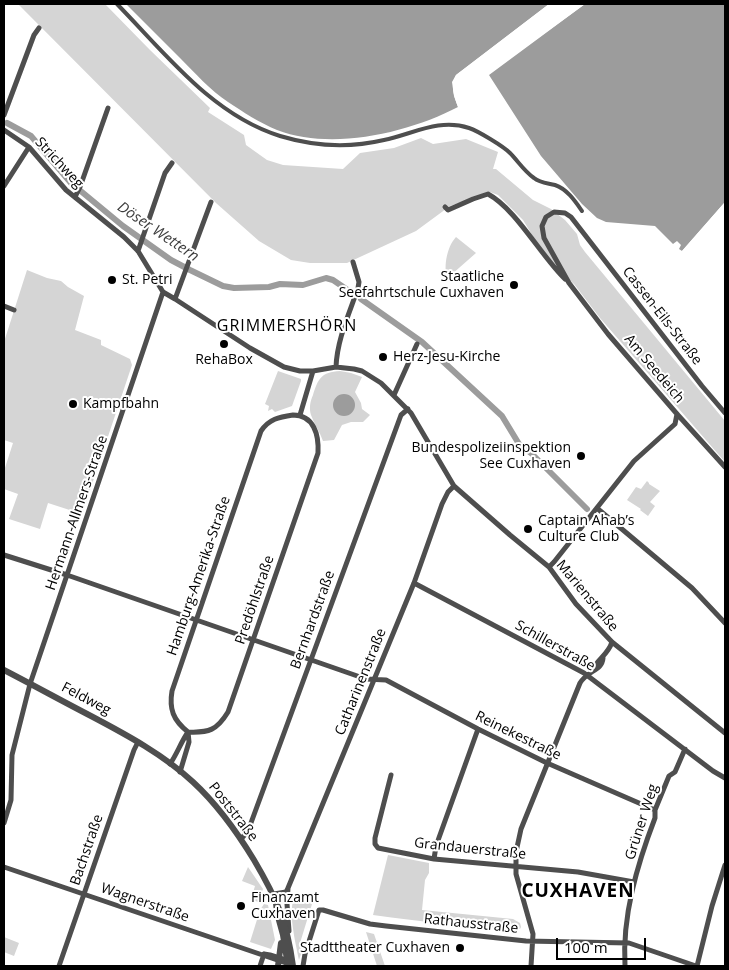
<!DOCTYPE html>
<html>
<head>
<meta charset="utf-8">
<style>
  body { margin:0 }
  #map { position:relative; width:729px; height:970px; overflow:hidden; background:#fff; font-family:"Open Sans",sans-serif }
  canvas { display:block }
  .frame { position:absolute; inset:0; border:5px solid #000; pointer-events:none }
  .scale { position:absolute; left:556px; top:938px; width:90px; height:22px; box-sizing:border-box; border:2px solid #000; border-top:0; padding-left:6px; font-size:15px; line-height:18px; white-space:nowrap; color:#000; -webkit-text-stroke:4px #fff; paint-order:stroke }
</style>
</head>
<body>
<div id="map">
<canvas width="729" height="970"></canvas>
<div class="frame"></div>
<div class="scale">100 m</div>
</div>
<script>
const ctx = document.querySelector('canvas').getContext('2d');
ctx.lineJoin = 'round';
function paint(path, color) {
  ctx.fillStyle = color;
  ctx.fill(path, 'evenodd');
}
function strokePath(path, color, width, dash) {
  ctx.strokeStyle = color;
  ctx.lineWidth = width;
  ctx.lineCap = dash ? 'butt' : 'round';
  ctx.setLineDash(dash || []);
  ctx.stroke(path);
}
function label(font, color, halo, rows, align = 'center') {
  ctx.font = font + ' "Open Sans",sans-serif';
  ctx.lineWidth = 4;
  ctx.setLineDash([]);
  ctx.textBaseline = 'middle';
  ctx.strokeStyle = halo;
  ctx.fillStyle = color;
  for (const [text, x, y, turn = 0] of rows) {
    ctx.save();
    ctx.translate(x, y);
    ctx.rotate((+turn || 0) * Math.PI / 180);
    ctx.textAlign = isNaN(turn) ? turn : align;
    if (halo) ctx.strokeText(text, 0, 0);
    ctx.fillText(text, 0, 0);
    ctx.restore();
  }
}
paint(new Path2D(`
  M18,4h87l45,46 60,58 -2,4 36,23 2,10 21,15 16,5 60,4 17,-16 34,-5 27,-10 12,6 33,-5 32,13 -5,17h3l37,31 18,9 14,11 12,14 3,11 5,7 140,169v41l-125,-144 -26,-34 -16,-13 -24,-33 -11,-18 -25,-25 -8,-3 -40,14 -34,25 -69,32h-37l-19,-3 -32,-19 -43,-38z
  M456,237l20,16 -25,22 -3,7c-5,-13 -2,-34 8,-45z
  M27,270l20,8 14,3 7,6 16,9 -9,34 26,10v5l29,14 2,6 -50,149 -34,-11 -8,26 -31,-10 9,-25 -14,-5v-18l9,-28 -9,-3v-98z
  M278,371l23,8v2l-9,25 -17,6 -3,-3 -4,2 1,-5 -4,-2z
  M340,371l11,2 11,4 -7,15 6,11 1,6 8,6 -7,7h-12l-9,3 -8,15 -11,1c-3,-9 -9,-17 -12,-26 -2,-7 -1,-13 2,-20 5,-16 8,-23 27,-24z
  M647,481l2,2v1l11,7 -10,11 5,4 -7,10 -8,-6 1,-1 -14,-9 9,-13 5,2z
  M388,855l41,8v10l-4,7 -3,30 91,9 7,4 1,4 -1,2c-49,-2 -98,-7 -147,-14z
  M248,867l15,22 -5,13 -7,-3 4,-13 -13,-5z
  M295,896l19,7 -2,1 -12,39 4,1 -5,16c-3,-16 -12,-50 -4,-64z
  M264,904l4,1 7,35 -4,9 -21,-7 10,-32z
  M366,932l8,2 11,32h25h-33z
  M4,937l15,6 -5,13 -10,-4z`), '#d5d5d5');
paint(new Path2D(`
  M126,4h423l-93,71c-6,11 -2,21 2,32 -50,26 -126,44 -181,23 -17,-7 -34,-18 -49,-28 -18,-12 -33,-29 -48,-44 -18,-18 -36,-36 -54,-54z
  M585,4h140v198l-43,49 -3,-2 2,-4 -4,-4 -4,3 -18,-18 -49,-4 -9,-4 -15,-14 -41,-48 -52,-81z
  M333 405a11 11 0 1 1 22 0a11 11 0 1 1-22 0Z`), '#9c9c9c');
paint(new Path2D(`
  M549,4h3l-94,73 -3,5 1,13 4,11 -2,1 -4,-11 -2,-14 4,-7z
  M580,4h5l-98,71 1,-2z
  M725,202v3l-42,48 -1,-2z`), '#fff');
strokePath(new Path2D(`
  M7,123l24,13 40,47 52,43 48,34 19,10 33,16 11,2 35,-1 11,-3 23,1 23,-7 7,2 19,13
  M361,299l61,43 80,74 17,28 12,9 56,56`), '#9c9c9c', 6);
strokePath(new Path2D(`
  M725,187v3`), '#3d3d3d', 1, [6, 5]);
strokePath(new Path2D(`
  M117,4c48,49 95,111 163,132 33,10 70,12 104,4 29,-6 55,-22 85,-12 9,3 34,18 41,25 8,8 14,18 24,25 6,5 13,5 21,7 12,4 20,16 27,26`), '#4e4e4e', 4);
strokePath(new Path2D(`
  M4,115l30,-80 5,-7
  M4,130l25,17 37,43 58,47 14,14 25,41 12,7 75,49 34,19 16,4h13l23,-4 18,2 8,2 19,12 30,30 43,73 56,49 39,32 27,37 36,38 113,91
  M4,186l25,-39
  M75,197l5,-10 28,-79
  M445,207l3,3 25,-11 15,-5c28,15 53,62 77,85
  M138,251l27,-78 7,-10
  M175,299l36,-97
  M4,306l10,4
  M336,367c1,-27 13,-53 22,-79l1,-6 -6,-20
  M394,395l23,-51
  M725,413l-23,-27 -131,-169 -6,-4 -11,-1 -8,5 -4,9 2,12 25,45 39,51 69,80 48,53
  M293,415c21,0 26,20 25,38l-90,259c-11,18 -19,21 -40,20 -15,-12 -19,-23 -16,-41l89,-260c8,-12 18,-14 32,-16z
  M300,415l13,-44
  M598,509l94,79 33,35
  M4,555l63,20 299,104 20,1 92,49 69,34 108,47
  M549,567l5,-5 80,-101 41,-37 2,-10
  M414,583l170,90 129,98 12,7
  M592,671c5,-12 16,-16 20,-29
  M170,764c7,-10 11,-22 18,-32
  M180,772l9,-30 -1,-10
  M391,775l-16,63v6l3,4 56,11 144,13 56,10
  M4,823l7,-23 1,-45 18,-71 133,-392
  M241,839l7,-8 153,-416 7,-6
  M434,859l2,-13 42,-117
  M4,867l285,97
  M274,894l12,-2 2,-4
  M289,931l-2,-27 1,-16 126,-305 28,-79 6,-12 6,-6
  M264,954l6,1 19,6
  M59,966l75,-216 4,-8
  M260,966l4,-12
  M303,966l2,-12 14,-44h4l47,14 16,2 140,15 103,2 67,23
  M531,966l2,-32 -17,-60v-22l5,-23 59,-146c8,-13 22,-12 23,-25
  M625,966c-3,-50 12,-101 30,-148v-8l14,-34 6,-4 10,-23
  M697,966l15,-60 13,-41`), '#4e4e4e', 5);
strokePath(new Path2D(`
  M4,670c29,15 58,31 87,46 36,19 73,39 102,66 25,23 44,50 61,78 23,39 33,62 39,106
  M276,903l1,10 6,22 5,31
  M278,966l3,-23`), '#4e4e4e', 6);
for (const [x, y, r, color] of [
  [112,280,5,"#000"],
  [514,285,5,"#000"],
  [224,344,5,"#000"],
  [383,357,5,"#000"],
  [73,404,5,"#000"],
  [581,456,5,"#000"],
  [528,529,5,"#000"],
  [241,906,5,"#000"],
  [460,948,5,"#000"]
]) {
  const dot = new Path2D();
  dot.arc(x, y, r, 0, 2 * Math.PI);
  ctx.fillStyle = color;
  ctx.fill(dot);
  strokePath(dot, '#fff', 2);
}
label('14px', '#000', '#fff', [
  ["Strichweg",59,163,47],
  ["Cassen-Eils-Straße",662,316,52],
  ["Am Seedeich",654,369,50],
  ["Hermann-Allmers-Straße",77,513,-71],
  ["Hamburg-Amerika-Straße",199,576,-71],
  ["Marienstraße",587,596,50],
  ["Predöhlstraße",255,600,-71],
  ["Bernhardstraße",313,620,-70],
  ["Schillerstraße",555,646,29],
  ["Catharinenstraße",361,682,-68],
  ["Feldweg",86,699,28],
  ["Reinekestraße",518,736,26],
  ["Poststraße",233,812,52],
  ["Grüner Weg",642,822,-72],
  ["Grandauerstraße",470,849,6],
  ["Bachstraße",87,850,-71],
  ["Wagnerstraße",145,903,19],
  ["Rathausstraße",471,924,6]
]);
label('14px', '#000', '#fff', [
  ["Staatliche",504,277,"right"],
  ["Seefahrtschule Cuxhaven",504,293,"right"],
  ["St. Petri",122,280],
  ["Herz-Jesu-Kirche",393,357],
  ["RehaBox",224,360,"center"],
  ["Kampfbahn",83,404],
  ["Bundespolizeiinspektion",571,448,"right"],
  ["See Cuxhaven",571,464,"right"],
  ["Captain Ahab’s",538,521],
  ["Culture Club",538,537],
  ["Finanzamt",251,898],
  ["Cuxhaven",251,914],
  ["Stadttheater Cuxhaven",450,948,"right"]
], 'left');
label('italic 15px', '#3d3d3d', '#fff', [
  ["Döser Wettern",158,232,34]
]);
ctx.letterSpacing = '1px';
label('16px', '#000', '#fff', [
  ["GRIMMERSHÖRN",287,326]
]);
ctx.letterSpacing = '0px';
ctx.letterSpacing = '1px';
label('bold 19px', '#000', '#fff', [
  ["CUXHAVEN",578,892]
]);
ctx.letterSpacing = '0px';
</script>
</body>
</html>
